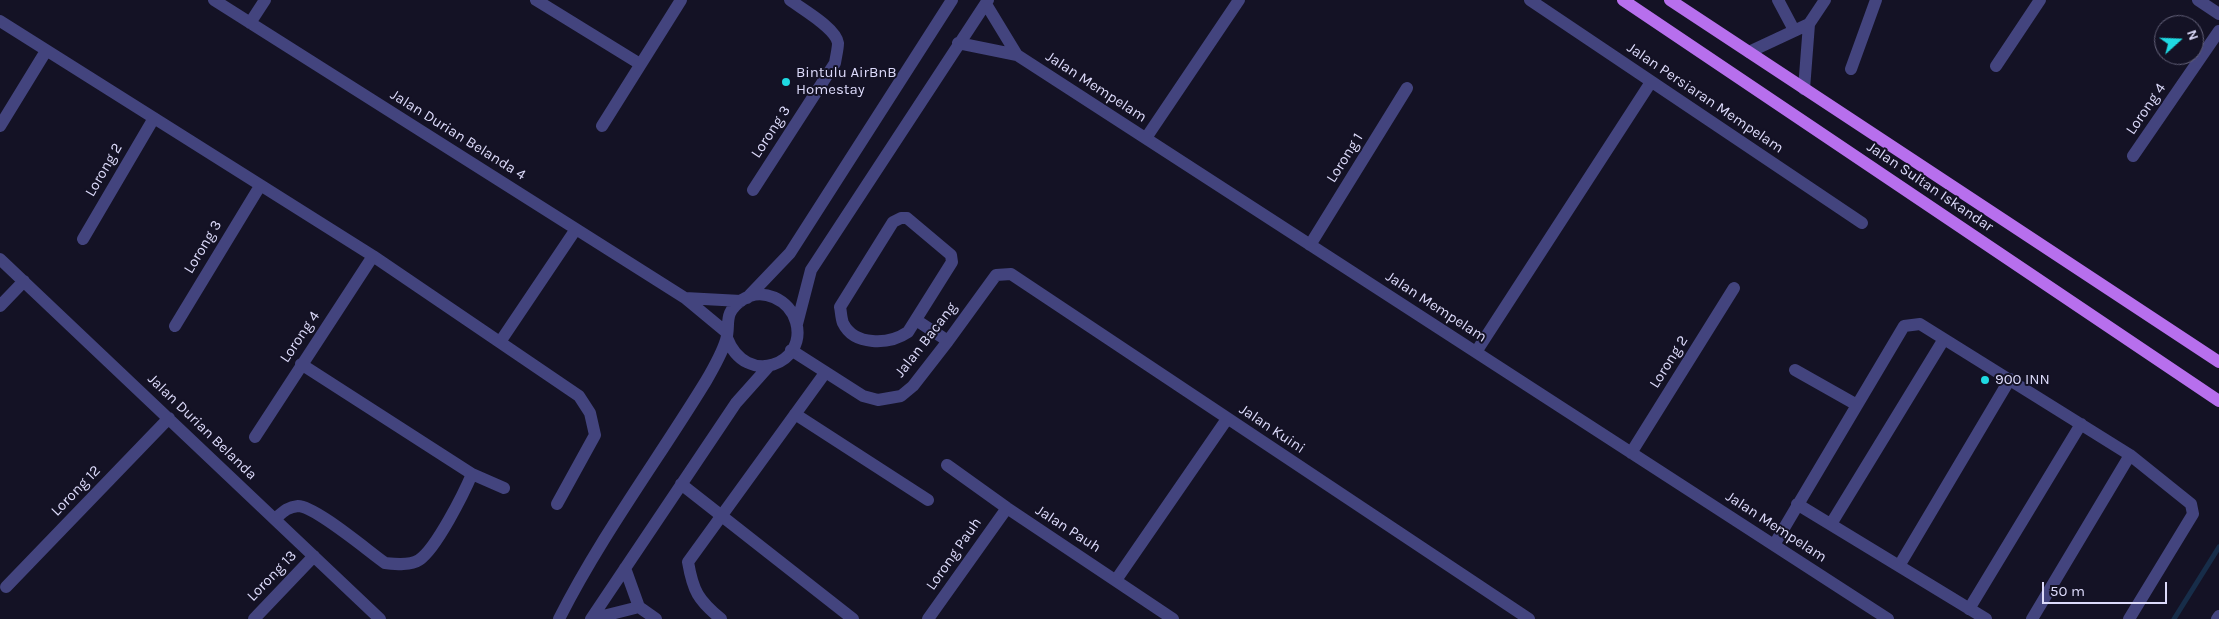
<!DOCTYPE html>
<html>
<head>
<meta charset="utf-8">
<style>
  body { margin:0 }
  #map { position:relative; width:2219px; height:619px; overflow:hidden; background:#141225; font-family:Karla,sans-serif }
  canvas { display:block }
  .north { position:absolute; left:2154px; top:15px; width:50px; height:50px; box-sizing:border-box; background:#141225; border:1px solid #64627a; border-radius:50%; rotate:70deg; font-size:14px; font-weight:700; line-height:20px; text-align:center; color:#dcdafa }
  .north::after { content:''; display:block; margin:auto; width:18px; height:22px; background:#1fd9e2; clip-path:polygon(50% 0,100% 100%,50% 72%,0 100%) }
  .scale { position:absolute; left:2042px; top:582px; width:125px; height:22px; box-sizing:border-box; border:2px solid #dcdafa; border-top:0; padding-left:6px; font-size:15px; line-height:18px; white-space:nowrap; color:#dcdafa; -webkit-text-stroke:4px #141225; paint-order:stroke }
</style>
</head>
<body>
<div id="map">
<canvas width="2219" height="619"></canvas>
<div class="north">N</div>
<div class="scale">50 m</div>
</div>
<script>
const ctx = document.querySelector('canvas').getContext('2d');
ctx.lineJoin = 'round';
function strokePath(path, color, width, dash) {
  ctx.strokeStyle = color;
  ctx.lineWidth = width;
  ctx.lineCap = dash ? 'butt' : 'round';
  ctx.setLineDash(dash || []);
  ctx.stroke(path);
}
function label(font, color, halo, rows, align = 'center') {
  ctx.font = font + ' Karla,sans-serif';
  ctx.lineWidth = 4;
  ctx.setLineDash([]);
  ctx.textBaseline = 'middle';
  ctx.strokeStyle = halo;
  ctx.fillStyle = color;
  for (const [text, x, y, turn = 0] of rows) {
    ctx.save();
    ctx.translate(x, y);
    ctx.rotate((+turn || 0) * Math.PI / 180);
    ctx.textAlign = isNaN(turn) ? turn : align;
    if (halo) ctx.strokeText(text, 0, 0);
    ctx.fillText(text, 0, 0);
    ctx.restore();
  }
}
strokePath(new Path2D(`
  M2174,619l45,-72`), '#172d49', 5);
strokePath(new Path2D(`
  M214,0l471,298 41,34
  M536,0l104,64
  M1530,0l332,223
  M1778,0l16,30
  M2198,0l21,14
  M986,4l31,51 871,564
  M0,21l373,235 206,140 11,17 5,22 -38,69
  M250,23l15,-23
  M958,43l59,12
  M1749,52l60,-28
  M1996,66l44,-66
  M1851,69l25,-69
  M1804,89l5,-65 16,-24
  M0,126l46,-75
  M602,126l79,-126
  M1146,138l93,-138
  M2133,156l86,-125
  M753,190l82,-127c1,-7 3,-14 3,-20 -2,-15 -36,-34 -48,-43
  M901,218h6l44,37 1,7 -44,70c-19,13 -54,14 -65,-9 -2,-5 -2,-12 -3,-16l53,-85z
  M83,239l71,-121
  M1310,245l97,-157
  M0,259l380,360
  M685,298l56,3
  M747,298l43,-45 162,-253
  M0,306l24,-25
  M916,320l32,21
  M797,324l14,-54 177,-270
  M175,326l85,-140
  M500,342l76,-113
  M791,350l72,46 15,4 23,-4 12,-10 35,-45 48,-66 15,-1 518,345
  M1476,352l175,-270
  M301,364l171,110 32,14
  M1795,370l62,35
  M795,414l133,86
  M255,437l118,-181
  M1631,453l103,-165
  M947,465l60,43 166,111
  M681,484l172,135
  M1797,504l189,115
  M275,519c8,-7 12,-12 23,-13 17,0 70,45 87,57 10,1 25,3 34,-3 17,-11 45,-67 53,-86
  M1831,524l113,-185
  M1774,545l130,-219 16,-2 210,131 61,49 2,10 -64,105
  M1899,566l111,-187
  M625,568l14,39 17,12
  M1116,580l111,-161
  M6,587l163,-169
  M1969,609l112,-185
  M254,619l60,-63
  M559,619c42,-83 98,-158 147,-238 7,-12 16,-28 20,-41 5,-16 -4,-26 16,-40 20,-14 48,0 54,22 12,42 -50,66 -69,16
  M591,619l145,-216 33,-37
  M591,619l48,-12
  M721,619c-23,-19 -28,-28 -33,-57l137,-189
  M928,619l79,-111
  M2032,619l98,-164
  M2217,619l2,-3`), '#43447e', 12);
strokePath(new Path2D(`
  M1623,0l596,401
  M1670,0l549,362`), '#b76fed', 12);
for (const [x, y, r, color] of [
  [786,82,5,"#1fd9e2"],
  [1985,380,5,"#1fd9e2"]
]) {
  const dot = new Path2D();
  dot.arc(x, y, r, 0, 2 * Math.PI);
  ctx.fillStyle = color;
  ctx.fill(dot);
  strokePath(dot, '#141225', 2);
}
label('15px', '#dcdafa', '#141225', [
  ["Bintulu AirBnB",796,73],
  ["Homestay",796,90],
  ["900 INN",1995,380]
], 'left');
label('15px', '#dcdafa', '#141225', [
  ["Jalan Mempelam",1096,87,33],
  ["Jalan Persiaran Mempelam",1705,98,34],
  ["Lorong 4",2146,109,-56],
  ["Lorong 3",771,132,-57],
  ["Jalan Durian Belanda 4",458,135,32],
  ["Lorong 1",1345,158,-58],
  ["Lorong 2",104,170,-60],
  ["Jalan Sultan Iskandar",1930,187,34],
  ["Lorong 3",203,247,-59],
  ["Jalan Mempelam",1436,307,33],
  ["Lorong 4",300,337,-56],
  ["Jalan Bacang",926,340,-52],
  ["Lorong 2",1669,362,-58],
  ["Jalan Durian Belanda",202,427,44],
  ["Jalan Kuini",1272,429,34],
  ["Lorong 12",76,491,-46],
  ["Jalan Mempelam",1776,527,33],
  ["Jalan Pauh",1068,529,33],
  ["Lorong Pauh",954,554,-55],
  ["Lorong 13",272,576,-46]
]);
</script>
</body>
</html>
